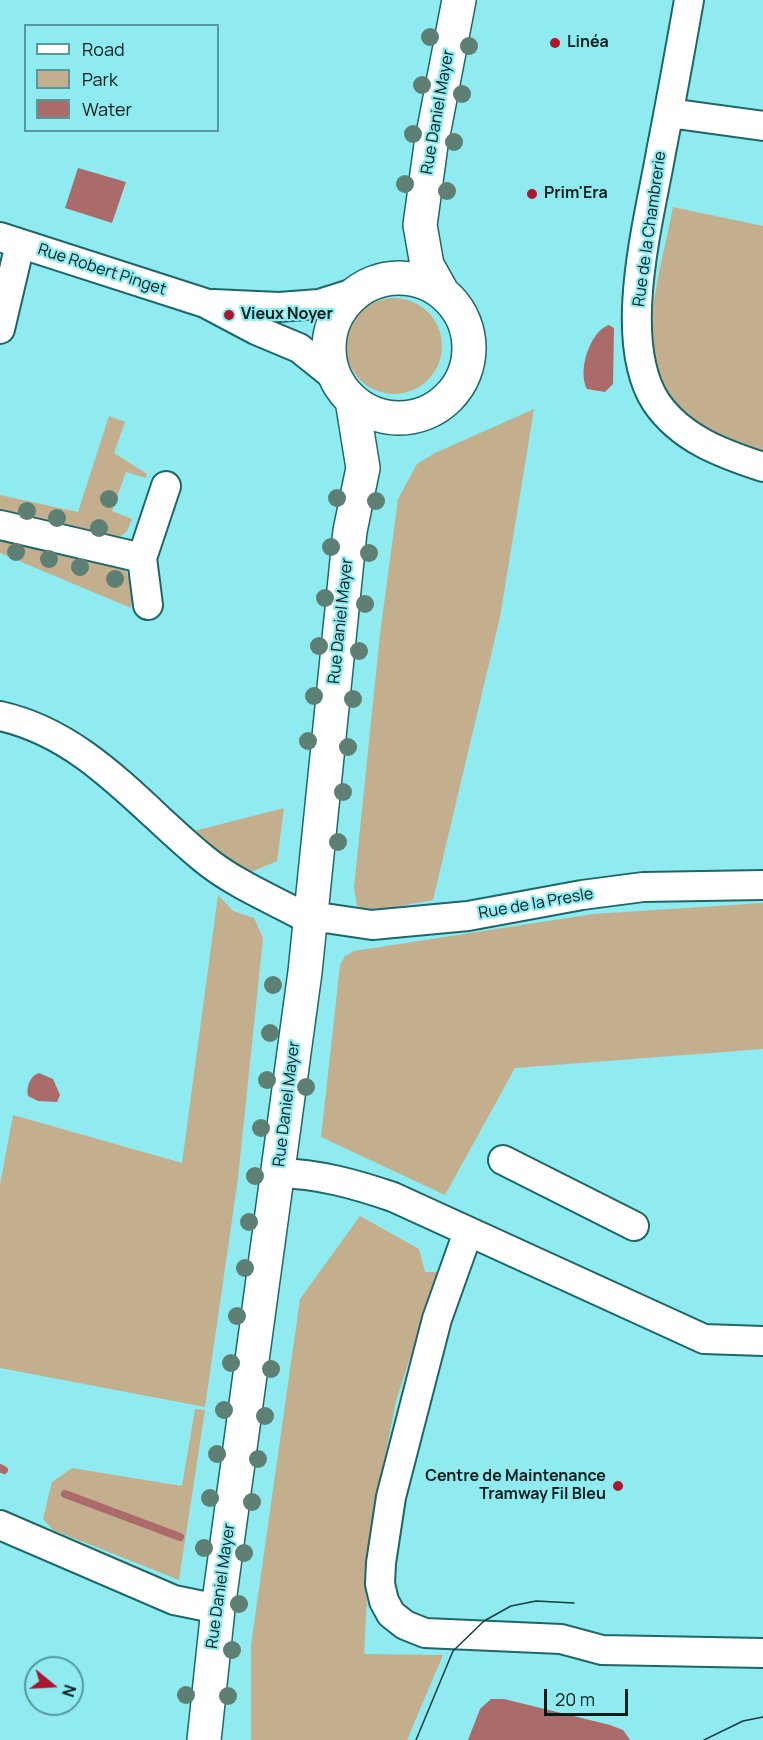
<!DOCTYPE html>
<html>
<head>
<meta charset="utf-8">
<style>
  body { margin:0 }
  #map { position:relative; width:763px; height:1740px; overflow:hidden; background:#8febef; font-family:Manrope,sans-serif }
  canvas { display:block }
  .legend { position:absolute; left:24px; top:24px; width:195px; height:108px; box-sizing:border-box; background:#8febef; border:2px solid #56989b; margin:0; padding:8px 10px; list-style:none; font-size:18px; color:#001b1c }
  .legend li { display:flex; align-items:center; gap:12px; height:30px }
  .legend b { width:30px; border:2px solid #56989b }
  .north { position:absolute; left:24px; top:1656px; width:60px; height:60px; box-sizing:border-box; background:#8febef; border:2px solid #56989b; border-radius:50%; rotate:108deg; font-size:16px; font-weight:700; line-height:24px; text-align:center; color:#001b1c }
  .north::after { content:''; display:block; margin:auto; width:21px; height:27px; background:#ab1631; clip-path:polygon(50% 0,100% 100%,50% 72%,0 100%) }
  .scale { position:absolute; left:544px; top:1689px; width:84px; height:27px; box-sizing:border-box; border:3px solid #001b1c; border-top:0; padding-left:8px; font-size:18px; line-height:21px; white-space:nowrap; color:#001b1c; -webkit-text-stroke:4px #8febef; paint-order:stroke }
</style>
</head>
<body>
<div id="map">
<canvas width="763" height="1740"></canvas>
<ul class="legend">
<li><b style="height:8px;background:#fff"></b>Road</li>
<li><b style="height:16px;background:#c3af8e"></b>Park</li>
<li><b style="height:16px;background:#ab6b6b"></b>Water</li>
</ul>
<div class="north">N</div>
<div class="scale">20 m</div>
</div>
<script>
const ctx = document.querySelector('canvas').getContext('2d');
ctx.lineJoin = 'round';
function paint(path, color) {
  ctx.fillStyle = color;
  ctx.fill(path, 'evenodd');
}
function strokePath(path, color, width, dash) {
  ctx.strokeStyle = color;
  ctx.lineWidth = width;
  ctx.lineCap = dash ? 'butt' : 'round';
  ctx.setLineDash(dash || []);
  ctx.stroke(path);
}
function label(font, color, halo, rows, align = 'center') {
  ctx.font = font + ' Manrope,sans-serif';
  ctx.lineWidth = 4.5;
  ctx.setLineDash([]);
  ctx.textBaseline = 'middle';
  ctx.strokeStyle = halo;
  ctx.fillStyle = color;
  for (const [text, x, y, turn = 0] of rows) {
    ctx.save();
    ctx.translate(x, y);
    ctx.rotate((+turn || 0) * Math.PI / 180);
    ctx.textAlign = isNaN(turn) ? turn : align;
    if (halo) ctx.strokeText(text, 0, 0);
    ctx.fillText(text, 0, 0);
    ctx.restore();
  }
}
paint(new Path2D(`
  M673,207l90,19v225c-150,-46 -114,-123 -90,-244z
  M346 346a48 48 0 1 1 96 0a48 48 0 1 1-96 0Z
  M534,409l-34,208 -67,283 -65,12 -11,-6 -3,-19 26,-253 18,-135 19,-35 18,-11z
  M109,416l16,6 -11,31 33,21 -1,4 -20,-6 -14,39 20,8 -5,12 -8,7 -119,-25v-18l78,17z
  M0,541l125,29 8,15 -2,23 -131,-55z
  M284,808l-7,53 -33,14 -50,-44z
  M218,895l15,16 21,7 9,20 -25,240 -33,229 -205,-39v-183l13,-70 169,48z
  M763,903v146l-248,19 -70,127 -124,-58 19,-172 5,-9 9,-5 239,-37z
  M360,1216l59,33 6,23h13l-42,129 -25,126 -7,127 79,1 -36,85h-156v-95l49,-346z
  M195,1409l10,1 -26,170 -126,-50 -10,-11 9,-37 20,-14 110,18z`), '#c3af8e');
paint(new Path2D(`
  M78,168l48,14 -14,41 -47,-15z
  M609,325l5,3 -1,56 -8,8 -18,-3c-10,-18 3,-58 22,-64z
  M39,1073l14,6 7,16 -3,7 -19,-1 -10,-5c-2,-9 2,-20 11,-23z
  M491,1699h13l106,26 13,5 7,10h-162l12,-31z`), '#ab6b6b');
strokePath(new Path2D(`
  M0,1468l4,2
  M65,1494l115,43`), '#ab6b6b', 8);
const minor = new Path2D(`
  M689,0c-9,51 -18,101 -28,152 -12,69 -45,188 -5,250 25,37 67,52 107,65
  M669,113l94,13
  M0,237l205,66 51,27 43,18 35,28
  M213,304l66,3 40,-3 38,-12
  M0,329l20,-85
  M0,525l142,33
  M148,605l-6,-47 24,-72
  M0,716c86,19 139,90 204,143 28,23 63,38 95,55
  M311,916l61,9 96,-9 114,-21 61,-8 120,-2
  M503,1160l131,66
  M278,1173c41,1 77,11 115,24l311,142 59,2
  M468,1232l-31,87 -46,178 -10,66 -1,21 4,17 7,13 14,11 20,8 136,6 41,11 161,3
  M0,1525l174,75 44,9`);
const major = new Path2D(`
  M329 348a70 70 0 1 1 140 0a70 70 0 1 1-140 0Z
  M441,290l-14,-25 -7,-40 11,-80 28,-145
  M204,1740l14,-131 87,-637 45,-441 13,-63 -11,-68`);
strokePath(minor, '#1d676a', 32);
strokePath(major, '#1d676a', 36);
strokePath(minor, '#fff', 28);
strokePath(major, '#fff', 33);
strokePath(new Path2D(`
  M416,1740l37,-89 31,-30 27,-15 25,-5 38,2
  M704,1740l39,-19 20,-4`), '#163c3d', 1.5);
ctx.fillStyle = '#5e7f73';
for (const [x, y] of [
  [430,37],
  [469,46],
  [422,85],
  [462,94],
  [413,134],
  [454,142],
  [405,184],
  [447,191],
  [337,498],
  [109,499],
  [376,501],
  [27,511],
  [57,518],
  [99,528],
  [331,547],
  [16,552],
  [369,553],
  [49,559],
  [80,567],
  [115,579],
  [325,598],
  [365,604],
  [319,646],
  [359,651],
  [314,696],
  [353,699],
  [308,741],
  [348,747],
  [343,792],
  [338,842],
  [273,985],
  [270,1033],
  [267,1080],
  [306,1087],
  [261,1128],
  [255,1176],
  [249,1222],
  [245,1268],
  [237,1316],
  [231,1363],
  [271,1369],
  [224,1410],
  [265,1416],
  [217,1454],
  [258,1459],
  [210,1498],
  [252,1502],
  [204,1548],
  [244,1553],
  [239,1604],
  [232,1650],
  [186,1695],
  [228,1696]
]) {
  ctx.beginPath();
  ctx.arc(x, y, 9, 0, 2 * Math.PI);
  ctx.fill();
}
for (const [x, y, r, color] of [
  [555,43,6,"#ab1631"],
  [532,194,6,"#ab1631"],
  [229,315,6,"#ab1631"],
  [618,1486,6,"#ab1631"]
]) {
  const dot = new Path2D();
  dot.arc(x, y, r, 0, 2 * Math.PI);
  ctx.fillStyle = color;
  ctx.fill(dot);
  strokePath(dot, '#8febef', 2);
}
label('bold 16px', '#001b1c', '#8febef', [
  ["Linéa",567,43],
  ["Prim'Era",544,194],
  ["Vieux Noyer",241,315],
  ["Centre de Maintenance",606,1477,"right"],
  ["Tramway Fil Bleu",606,1495,"right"]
], 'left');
label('16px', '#001b1c', '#8febef', [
  ["Rue Daniel Mayer",438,112,-80],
  ["Rue de la Chambrerie",650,229,-82],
  ["Rue Robert Pinget",102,270,18],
  ["Rue Daniel Mayer",341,621,-84],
  ["Rue de la Presle",536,904,-10],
  ["Rue Daniel Mayer",287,1104,-83],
  ["Rue Daniel Mayer",221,1586,-82]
]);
</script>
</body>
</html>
